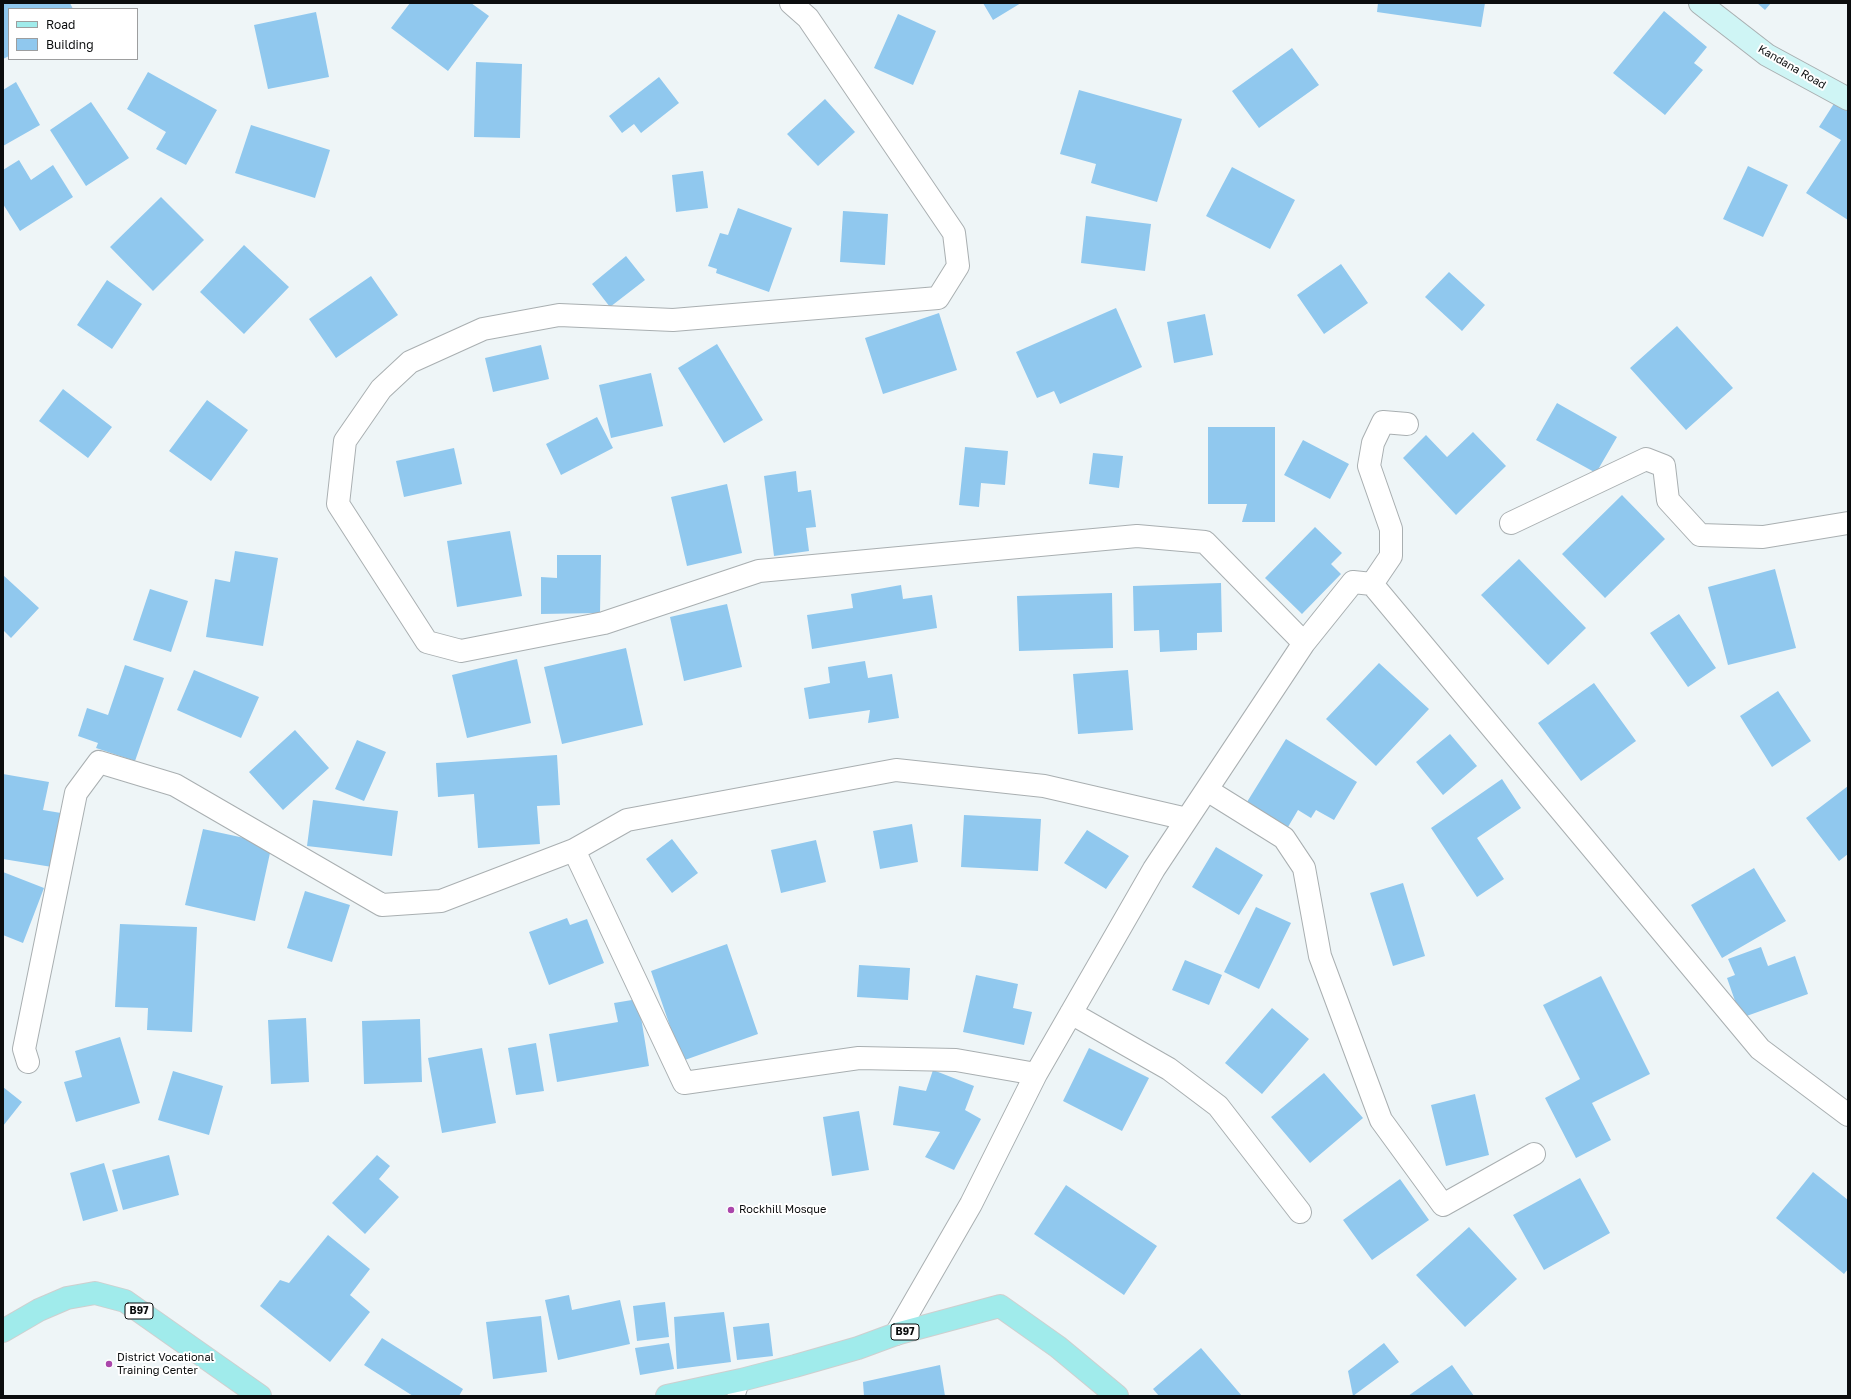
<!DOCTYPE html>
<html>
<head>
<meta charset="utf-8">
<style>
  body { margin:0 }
  #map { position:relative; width:1851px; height:1399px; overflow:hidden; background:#eef5f7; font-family:"Golos Text",sans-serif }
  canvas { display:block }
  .frame { position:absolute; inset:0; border:4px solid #0b0d0e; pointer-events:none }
  .legend { position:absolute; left:8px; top:8px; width:130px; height:52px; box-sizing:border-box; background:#fff; border:1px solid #9d9e9f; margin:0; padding:5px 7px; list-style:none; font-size:12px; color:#0b0d0e }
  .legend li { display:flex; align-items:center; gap:8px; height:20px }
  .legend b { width:20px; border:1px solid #9d9e9f }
</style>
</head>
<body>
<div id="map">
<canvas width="1851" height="1399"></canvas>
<div class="frame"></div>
<ul class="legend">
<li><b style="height:5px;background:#a0ebeb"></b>Road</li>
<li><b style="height:11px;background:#90c8ee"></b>Building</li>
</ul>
</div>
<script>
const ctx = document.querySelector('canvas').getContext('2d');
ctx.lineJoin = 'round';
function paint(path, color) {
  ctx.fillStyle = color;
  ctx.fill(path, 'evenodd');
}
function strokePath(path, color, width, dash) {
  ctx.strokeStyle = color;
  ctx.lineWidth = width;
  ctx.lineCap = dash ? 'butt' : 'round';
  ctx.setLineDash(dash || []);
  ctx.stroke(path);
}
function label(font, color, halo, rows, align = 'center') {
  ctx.font = font + ' "Golos Text",sans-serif';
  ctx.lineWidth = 4;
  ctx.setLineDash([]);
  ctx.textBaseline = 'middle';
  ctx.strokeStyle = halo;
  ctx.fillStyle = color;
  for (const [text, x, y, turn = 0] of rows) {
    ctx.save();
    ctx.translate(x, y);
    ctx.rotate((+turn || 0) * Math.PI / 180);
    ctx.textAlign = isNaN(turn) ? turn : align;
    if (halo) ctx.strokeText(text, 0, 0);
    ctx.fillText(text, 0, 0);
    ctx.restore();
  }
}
paint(new Path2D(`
  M3,3h67l3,6h-64v47l-6,3z
  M410,3h61l18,13 -41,55 -57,-43z
  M983,3h38l-28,17z
  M1378,3h107l-4,24 -104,-15z
  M1757,3h14l-6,7z
  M1664,11l43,36 -13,16 9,7 -38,45 -52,-42z
  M316,12l13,65 -61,12 -14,-64z
  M898,14l38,17 -23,54 -39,-17z
  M1292,48l27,37 -60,43 -27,-37z
  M476,62l46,2 -2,74 -46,-1z
  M148,72l69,38 -31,55 -30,-16 10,-17 -39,-23z
  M659,77l20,26 -38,30 -7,-9 -12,9 -13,-17z
  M16,82l24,43 -37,21v-56z
  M1079,90l103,29 -25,83 -66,-19 5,-19 -36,-10z
  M825,99l30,33 -37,34 -31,-32z
  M91,102l38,56 -43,28 -36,-56z
  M1835,102l13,8v110l-42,-27 35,-53 -22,-13z
  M251,125l79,25 -15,48 -80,-25z
  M19,160l12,20 22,-15 20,32 -53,34 -17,-27v-34z
  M1748,166l40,19 -25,52 -40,-18z
  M1232,167l63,33 -25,49 -64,-33z
  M703,171l5,37 -32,4 -4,-37z
  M161,197l43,43 -51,51 -43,-44z
  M738,208l54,20 -23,64 -53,-19 1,-4 -9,-3 12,-33 8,2z
  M843,211l45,3 -3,51 -45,-3z
  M1086,216l65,8 -6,47 -64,-8z
  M244,245l45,42 -45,47 -44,-42z
  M626,256l19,24 -35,27 -18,-23z
  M1341,264l27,39 -44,31 -27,-39z
  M1449,272l36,33 -23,26 -37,-34z
  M371,276l27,39 -62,43 -27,-39z
  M107,280l35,24 -30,45 -35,-24z
  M1116,308l26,59 -82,37 -6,-13 -17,7 -21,-46z
  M939,313l18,57 -74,24 -18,-56z
  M1205,314l8,41 -39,8 -7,-41z
  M1677,326l56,62 -47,42 -56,-62z
  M717,344l46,76 -39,23 -46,-75z
  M541,345l8,34 -56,13 -8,-34z
  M651,373l12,53 -52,12 -12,-53z
  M63,389l49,38 -24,31 -49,-37z
  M207,400l41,30 -37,51 -42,-30z
  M1557,403l60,34 -21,36 -60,-33z
  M597,417l16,31 -52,27 -15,-31z
  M1208,427h67v95h-33l5,-18h-39z
  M1473,432l33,34 -50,49 -53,-57 23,-23 21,22z
  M1303,440l46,24 -19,35 -46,-24z
  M965,447l43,4 -3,34 -24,-2 -2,24 -20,-2z
  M454,448l8,36 -58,13 -8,-36z
  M1093,453l30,3 -4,32 -30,-4z
  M796,471l2,21 13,-2 5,37 -10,1 3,23 -35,5 -10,-80z
  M727,484l15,69 -55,13 -16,-69z
  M1622,495l43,44 -60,59 -43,-44z
  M1315,527l27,26 -11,11 10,10 -39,40 -37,-36z
  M510,531l12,65 -65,11 -10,-66z
  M235,551l43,7 -15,88 -57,-9 9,-58 15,3z
  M557,555h44l-1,58 -59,1v-37l16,1z
  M1519,559l67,69 -38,37 -67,-70z
  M1775,569l21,79 -68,17 -20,-78z
  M3,575l36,33 -28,30 -8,-8z
  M1221,583l1,49 -25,1v17l-37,2 -1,-22 -25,1 -1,-45z
  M901,585l2,14 29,-4 5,33 -125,21 -5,-34 46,-7 -2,-14z
  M150,589l38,12 -17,51 -38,-12z
  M1112,593l1,55 -94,3 -2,-55z
  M727,604l15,63 -58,14 -14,-64z
  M1679,614l37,54 -28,19 -38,-54z
  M626,648l17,77 -81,19 -18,-77z
  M517,659l14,64 -64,15 -15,-63z
  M865,661l3,17 24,-4 7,44 -31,5 2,-13 -61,9 -5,-31 26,-5 -2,-16z
  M1379,663l50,46 -53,57 -50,-47z
  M125,665l39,13 -29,83 -39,-13 2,-5 -20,-7 9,-28 21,7z
  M194,670l65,27 -18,41 -64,-28z
  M1128,670l5,60 -55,4 -5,-60z
  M1594,683l42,58 -55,40 -43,-58z
  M1778,691l33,50 -39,26 -32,-51z
  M295,730l34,38 -46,42 -34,-38z
  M1450,734l27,32 -34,29 -27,-33z
  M1286,739l71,43 -23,38 -18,-10 -5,8 -13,-8 -10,17 -41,-25z
  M357,740l29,12 -22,49 -29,-12z
  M557,755l3,50 -23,1 3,38 -62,4 -4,-54 -36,3 -2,-34z
  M3,774l46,8 -6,28 18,3 -9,54 -49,-8z
  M1502,779l19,29 -44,30 27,41 -27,18 -46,-69z
  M1848,786v68l-9,7 -33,-43z
  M313,800l85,11 -6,45 -85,-10z
  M964,815l77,4 -3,52 -77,-4z
  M912,824l6,38 -38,7 -7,-38z
  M203,829l69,15 -17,77 -70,-16z
  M1087,830l42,26 -23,33 -42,-26z
  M672,839l26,34 -26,20 -26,-34z
  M816,840l10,42 -45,11 -10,-43z
  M1216,847l47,28 -24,40 -47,-28z
  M1754,868l32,53 -64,37 -31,-53z
  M3,872l41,16 -21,55 -20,-8z
  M1403,883l22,73 -32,10 -23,-73z
  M305,891l45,14 -18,57 -45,-14z
  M1256,907l35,16 -32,66 -35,-17z
  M567,918l3,7 17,-6 17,44 -55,22 -20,-53z
  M120,924l77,3 -5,105 -45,-2 1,-22 -33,-1z
  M727,944l31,90 -76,27 -31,-90z
  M1761,947l7,19 27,-10 13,38 -67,24 -14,-40 8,-3 -7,-16z
  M1185,960l37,15 -13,30 -37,-15z
  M859,965l51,3 -2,32 -51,-3z
  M976,975l42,9 -5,24 19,4 -8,33 -61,-13z
  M1601,976l49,98 -58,29 19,37 -35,18 -31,-60 35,-19 -37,-74z
  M638,999l11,67 -92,16 -8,-48 69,-12 -4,-19z
  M1272,1008l37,31 -47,55 -37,-31z
  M306,1018l3,64 -38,2 -3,-64z
  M420,1019l2,63 -58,2 -2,-63z
  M120,1037l20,66 -64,19 -12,-40 18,-5 -7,-26z
  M536,1043l8,48 -28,4 -8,-47z
  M482,1048l14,75 -54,10 -14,-75z
  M1089,1048l60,30 -27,53 -59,-30z
  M933,1070l41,16 -9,24 16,9 -27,51 -29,-13 15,-25 -47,-7 6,-39 27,5z
  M173,1071l50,15 -14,49 -51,-15z
  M1324,1073l39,45 -53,45 -39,-46z
  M3,1087l19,15 -19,24z
  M1475,1094l14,61 -43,11 -15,-61z
  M859,1111l10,59 -37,6 -9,-59z
  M169,1155l10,40 -56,15 -11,-40z
  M377,1155l13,11 -11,13 20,18 -34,37 -33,-31z
  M104,1163l14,48 -35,10 -13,-48z
  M1813,1172l35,28v69l-4,5 -68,-56z
  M1580,1178l30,55 -66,37 -31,-55z
  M1400,1179l29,41 -57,40 -29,-40z
  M1066,1185l91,61 -33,49 -90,-61z
  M1469,1227l48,52 -52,48 -49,-52z
  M328,1235l42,34 -20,26 20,17 -40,50 -70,-56 20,-26 9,3z
  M569,1295l3,15 48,-10 10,44 -72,16 -13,-60z
  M665,1302l4,35 -32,4 -4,-35z
  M724,1312l7,50 -54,7 -3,-52z
  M541,1316l6,56 -54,7 -7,-57z
  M769,1323l4,33 -36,4 -4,-33z
  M382,1338l81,51 -4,7h-46l-49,-31z
  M669,1343l5,26 -34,6 -5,-27z
  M1384,1343l15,19 -46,34 -5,-25z
  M1201,1348l41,48h-83l-6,-7z
  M940,1365l5,31h-81l-1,-14z
  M1452,1365l22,31h-66z`), '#90c8ee');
const lane = new Path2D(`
  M736,1396l5,-16`);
const street = new Path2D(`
  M791,3l17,15 146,215 4,33 -20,32 -265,22 -114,-5 -76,14 -73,33 -29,27 -36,52 -7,63 89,138 34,9 143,-28 155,-52 378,-35 68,6 99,101
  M1511,523l135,-64 18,7 4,34 32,35 63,2 85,-14
  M1372,584l19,-28v-27l-22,-63 4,-23 10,-21 24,2
  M1207,790l77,48 20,30 16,88 61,164 62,85 91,-51
  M574,850l110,233 175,-25 97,2 80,14
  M1071,1013l98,56 49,37 82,106
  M28,1062l-4,-13 52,-256 23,-31 76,23 207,120 59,-4 133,-51 53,-30 269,-50 148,16 143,33
  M896,1334l75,-130 65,-130 118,-205 150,-226 49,-61 19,2 388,465 88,66`);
const secondary = new Path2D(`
  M1700,3l67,52 81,44`);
const primary = new Path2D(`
  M3,1331l36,-21 28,-12 28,-5 30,8 135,95
  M667,1396l74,-16 54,-14 63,-18 38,-14 104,-28 58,41 59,49`);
strokePath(lane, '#a9afb1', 19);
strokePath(street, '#a9afb1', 24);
strokePath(secondary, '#a9afb1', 24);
strokePath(primary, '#cecfcf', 24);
strokePath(lane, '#fff', 17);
strokePath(street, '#fff', 22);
strokePath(secondary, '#cff5f5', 22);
strokePath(primary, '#a0ebeb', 22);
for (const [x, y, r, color] of [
  [731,1210,4,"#aa46ab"],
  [109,1364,4,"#aa46ab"]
]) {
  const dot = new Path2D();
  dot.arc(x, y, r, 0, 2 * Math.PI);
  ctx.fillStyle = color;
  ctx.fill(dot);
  strokePath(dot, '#fff', 1.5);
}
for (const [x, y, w] of [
  [139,1311,28],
  [905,1332,28]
]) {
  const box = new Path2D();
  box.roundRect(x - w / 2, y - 8, w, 16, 3);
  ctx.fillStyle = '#fff';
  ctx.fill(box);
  strokePath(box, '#0b0d0e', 1);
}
label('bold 10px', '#0b0d0e', null, [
  ["B97",139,1311],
  ["B97",905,1332]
]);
label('11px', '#0b0d0e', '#fff', [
  ["Kandana Road",1792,67,30]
]);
label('11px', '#0b0d0e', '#fff', [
  ["Rockhill Mosque",739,1210],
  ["District Vocational",117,1358],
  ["Training Center",117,1371]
], 'left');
</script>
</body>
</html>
